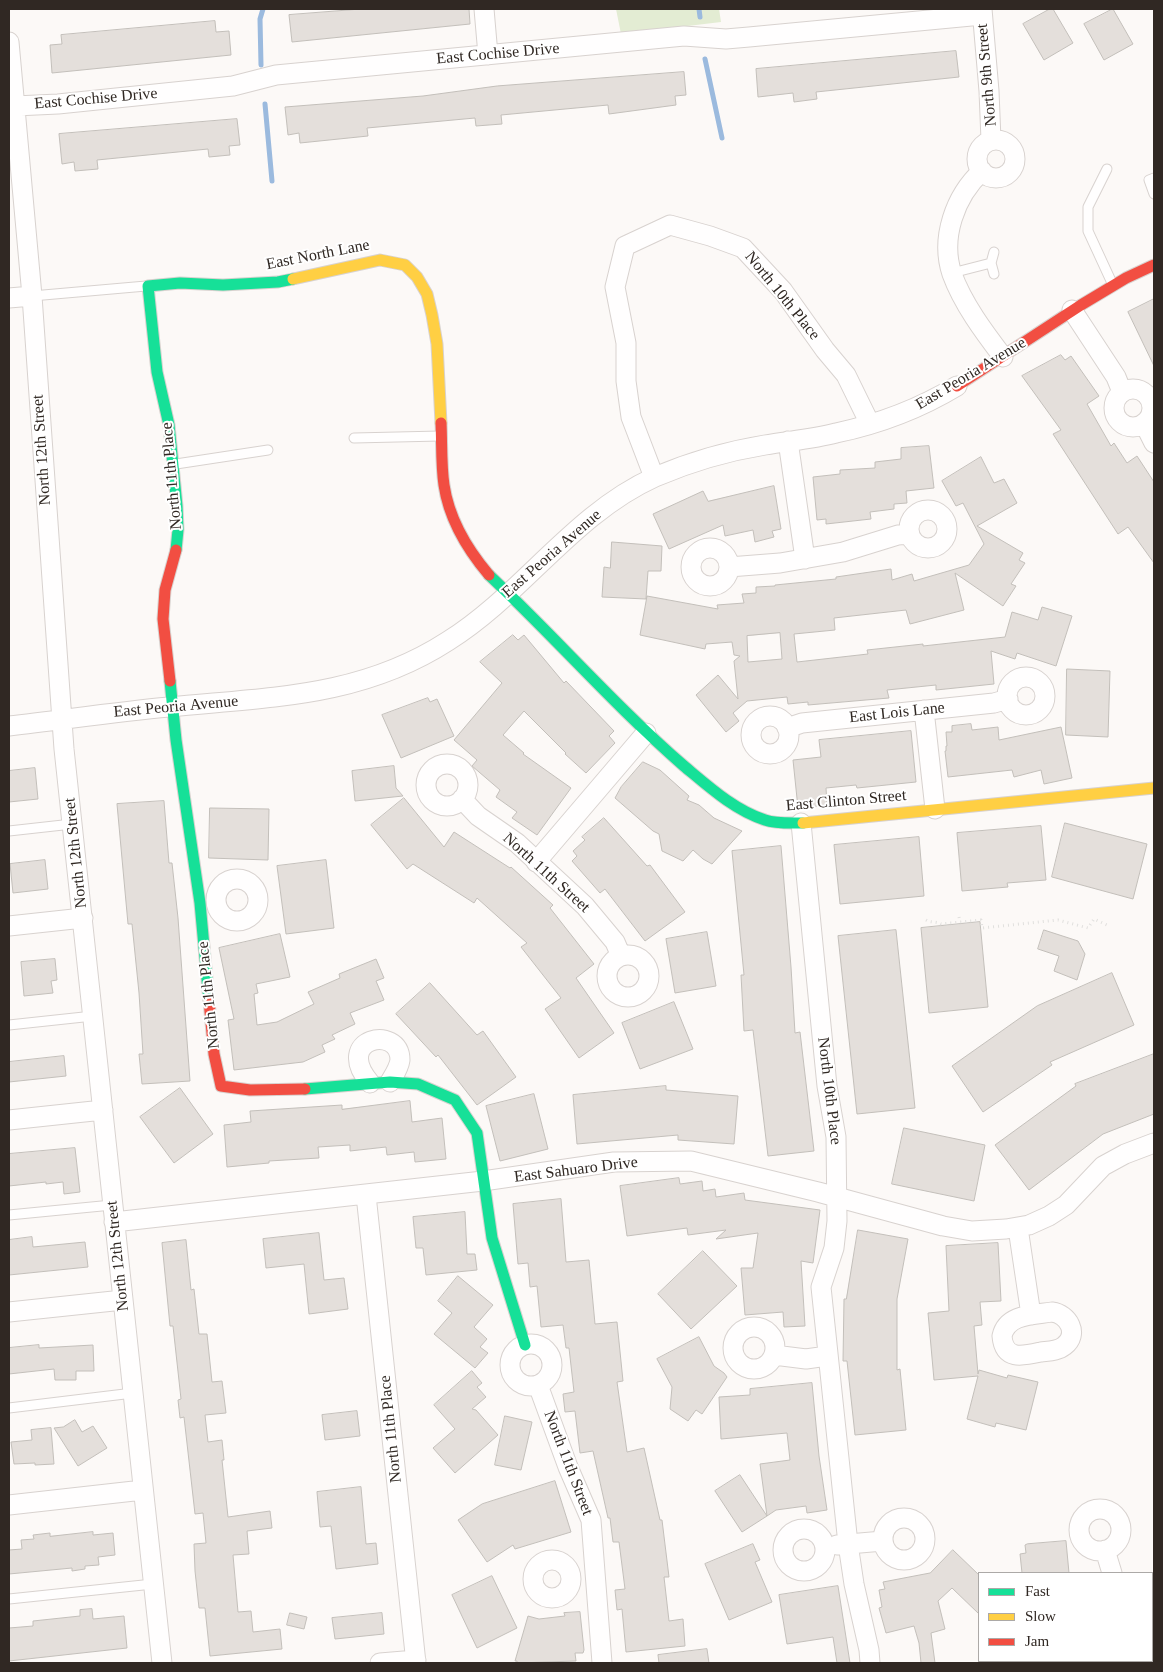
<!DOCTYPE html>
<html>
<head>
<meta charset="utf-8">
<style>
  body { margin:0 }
  #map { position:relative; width:1163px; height:1672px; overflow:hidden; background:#fcf9f7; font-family:"Times New Roman",serif }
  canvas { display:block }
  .frame { position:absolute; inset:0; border:10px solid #302823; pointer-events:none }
  .legend { position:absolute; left:978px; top:1572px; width:175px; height:90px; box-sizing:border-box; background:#fff; border:1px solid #aca9a7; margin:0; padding:6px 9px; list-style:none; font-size:15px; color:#302823 }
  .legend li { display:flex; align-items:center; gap:10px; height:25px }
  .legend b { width:25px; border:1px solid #aca9a7 }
</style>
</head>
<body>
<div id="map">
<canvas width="1163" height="1672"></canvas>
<div class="frame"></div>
<ul class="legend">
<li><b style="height:6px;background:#16e098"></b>Fast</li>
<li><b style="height:6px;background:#ffcf43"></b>Slow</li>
<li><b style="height:6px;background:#f24e42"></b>Jam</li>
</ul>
</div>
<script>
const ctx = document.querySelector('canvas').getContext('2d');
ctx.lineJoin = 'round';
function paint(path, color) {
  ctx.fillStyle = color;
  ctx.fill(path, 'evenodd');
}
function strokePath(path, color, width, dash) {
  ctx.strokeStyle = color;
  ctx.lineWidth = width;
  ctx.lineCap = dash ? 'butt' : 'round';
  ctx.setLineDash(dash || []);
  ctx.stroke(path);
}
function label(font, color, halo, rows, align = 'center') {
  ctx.font = font + ' "Times New Roman",serif';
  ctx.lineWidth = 4;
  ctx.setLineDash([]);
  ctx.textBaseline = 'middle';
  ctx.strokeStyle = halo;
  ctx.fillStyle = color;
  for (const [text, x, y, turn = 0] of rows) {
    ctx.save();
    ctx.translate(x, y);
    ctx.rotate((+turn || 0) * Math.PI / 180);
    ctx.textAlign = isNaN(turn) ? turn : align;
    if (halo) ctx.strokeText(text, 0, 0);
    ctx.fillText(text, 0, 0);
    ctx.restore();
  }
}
paint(new Path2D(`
  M616,9h103l2,13 -100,12z`), '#e3ecd3');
strokePath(new Path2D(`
  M699,9l1,8
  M705,59l17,79
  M261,65l-1,-46 3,-10
  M265,104l7,77`), '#9bbade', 5);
const building = new Path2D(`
  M361,9h108l1,15 -178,18 -3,-27z
  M1050,9h3l20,34 -29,17 -21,-36z
  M1113,9l20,35 -29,16 -20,-36z
  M215,21l1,11 13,-1 2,24 -179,18 -2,-28 12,-1 -1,-9z
  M956,51l3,26 -143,15 1,7 -23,3 -1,-9 -35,4 -2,-28z
  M684,72l2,23 -11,1 1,9 -67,9 -1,-9 -107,10 1,9 -26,2 -1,-8 -108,10 1,8 -68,7 -1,-10 -11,2 -3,-28 138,-11 74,-10z
  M237,119l3,26 -11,1 1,9 -21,2 -1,-8 -111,11 1,9 -23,2 -1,-9 -12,2 -3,-30z
  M1154,299v67l-26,-54z
  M1061,355l4,5 6,-4 28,40 -12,8 24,42 3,-3 13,20 10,-7 17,26v81l-26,-36 -10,7 -65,-100 8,-4 -39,-54z
  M929,446l5,42 -28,3 1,12 -13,1v5l-24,3 1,7 -45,5v-5l-9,1 -4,-43 27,-3v-4l35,-2v-6l26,-3v-11z
  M981,457l13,26 10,-4 13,24 -40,23 46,27 -4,7 6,3 -14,21 5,2 -13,20 -48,-33 9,37 -54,14 -4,-14 -72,8 1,12 -41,4 3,28 71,-8 -1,-4 56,-6v2l82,-9 7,-25 26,8 4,-13 30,9 -16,50 -39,-13 -2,6 -24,-8 3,33 -58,6v-5l-49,5 2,8 -81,7v-3l-20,2 -1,-7 -40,4 -14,12 6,8 -13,11 -30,-37 22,-20 20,24 -4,-38 6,-5 -6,-1 -2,-13 -26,2 -1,5 -65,-14 7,-39 71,13 -1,-4 27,-2 -2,-9 14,-1v-6l19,-1v-1l61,-6v-2l55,-8 1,11 20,-6 2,7 55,-16 15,-21 -21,-41 -7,3 -14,-25zM780,633l2,26 -34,3 -1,-26z
  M774,486l7,43 -9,2 2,6 -19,5 -2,-12 -28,6 -2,-11 -54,24 -16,-35 50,-23 5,10z
  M612,542l50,4 -1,25h-13l-2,28 -44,-2 2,-30 6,1z
  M513,635l5,5 6,-5 40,48 2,-2 48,50 -5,5 6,7 -29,30 -21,-19 1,-1 -42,-42 -21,24 21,18 -1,1 48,34 -34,47 -25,-17 5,-6 -21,-15 4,-7 -28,-24 5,-6 -23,-20 48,-57 -22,-21z
  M1067,669l43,2 -2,66 -42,-2z
  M428,698l2,4 7,-3 17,37 -53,22 -19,-43z
  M971,724l1,6 26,-3 1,13 62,-13 11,51 -28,6 -3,-14 -27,7 -2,-7 -64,7 -3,-26h1v-5h1l-1,-14h6v-6z
  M911,731l5,51 -59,6 -1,-3 -30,3 1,17 -29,3 -5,-48 28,-3 -2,-17z
  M643,762l17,8 29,26 -2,4 12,5 15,13 28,13 -30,33 -9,-5 -10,-9 -10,11 -21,-10 -3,-17 -6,-3 -38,-33 6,-11z
  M394,766l2,22 7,8 -48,5 -3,-30z
  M35,768l3,31 -29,3v-31z
  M404,798l40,49 10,-15 56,36 1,-1 42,38 -3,3 44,56 -18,14 38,55 -35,25 -34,-49 16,-11 -40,-51 6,-4 -50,-45 -3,5 -61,-39 -6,5 -36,-44z
  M164,801l5,62h3l6,55 12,163 -48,3 -3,-30h4l-4,-61 -7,-69h-4l-11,-120z
  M210,808l59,1 -1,51 -59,-2z
  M604,818l43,48 3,-1 35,47 -40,29 -40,-52 -5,4 -28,-32 5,-5 -4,-5 12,-11 -3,-3z
  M1065,823l82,21 -14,55 -81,-22z
  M1041,826l5,54 -39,3 1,4 -46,4 -5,-58z
  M919,837l5,59 -84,8 -6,-59z
  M781,846l10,121 4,66 5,-1 14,119 -46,5 -15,-126 -9,1 -3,-56h3l-12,-124z
  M45,860l3,29 -35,4 -3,-29z
  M326,860l8,68 -48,6 -9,-68z
  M980,922l8,85 -59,6 -8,-85z
  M896,930l19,178 -58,6 -19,-178z
  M1044,930l34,11 7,13 -8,26 -23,-9 5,-15 -21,-7z
  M707,932l9,54 -41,7 -9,-54z
  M280,934l10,43 -34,7 2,9 -4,1 3,31 20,-3 37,-18 -6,-12 32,-14 -1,-4 37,-15 8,19 -8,3 8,19 -34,13 5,11 -23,11 3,4 -13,6 3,7 -22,10 -69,8 -6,-50 6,-1 -15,-71z
  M55,959l2,21 -6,1 2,12 -29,3 -3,-34z
  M1112,973l22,52 -84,37 2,3 -69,47 -31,-46 85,-60z
  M430,983l47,52 6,-4 33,46 -39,28 -39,-50 -2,2 -40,-43z
  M674,1002l19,47 -53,20 -18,-46z
  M1154,1054v60l-51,20 -74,56 -34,-45 81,-59 -1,-2z
  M64,1056l2,20 -57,6v-20z
  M666,1086v4l72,6 -4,48 -56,-4v-5l-101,9 -4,-49z
  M180,1088l33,46 -39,29 -34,-46z
  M534,1094l14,55 -48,12 -14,-55z
  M410,1101l2,21 30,-4 4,41 -31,3 -1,-10 -27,3 -1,-8 -36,4v-6l-32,2 1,11 -50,3v2l-42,4 -3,-42 27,-3 -1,-11 92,-6v4z
  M904,1128l81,17 -11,56 -82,-17z
  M75,1148l5,44 -16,2 -1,-12 -17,2v-2l-37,4v-32z
  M679,1178l1,6 22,-3 1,10 12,-2 1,8 28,-4 1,7 75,10 -7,53 -12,-2 4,65 -21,1 -1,-15 -38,3 -4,-47h12l5,-35 -42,6 10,-9 -38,5 -1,-7 -60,8 -7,-50z
  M561,1199l5,63 23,-2 6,64 22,-2 6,59 -6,1 10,70 17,-4 16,72h2l7,57h-5l5,44 14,-2 2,27 -59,6 -4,-43 -5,1 -2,-20 10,-1 -6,-47h-6l-3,-24h-2l-15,-67 -13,2 -5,-42 -10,1 -2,-18 11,-2 -5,-44h-3l-3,-23 -22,2 -4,-41 -7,1 -2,-24 -10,1 -5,-60z
  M465,1212l2,42h8l2,16 -51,5 -3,-27h-7l-3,-31z
  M858,1230l50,9 -11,60v71l3,-1 6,61 -51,5 -8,-74h-4l1,-62h2z
  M319,1233l5,47 20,-2 4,31 -39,5 -5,-50 -38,4 -3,-29z
  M32,1237l1,10 52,-5 3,25 -79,8v-35z
  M186,1240l5,50 3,-1 5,45h8l5,48 10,-1 4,32 -21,2 3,27 14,-2 2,20h-2l6,57 42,-6 2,17 -25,3 2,23 -16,1 5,57 13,-1 2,21 27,-3 2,20 -72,7 -5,-48h-6l-4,-37 -1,-27 12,-1 -3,-30 -8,1 -11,-97 -4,1 -2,-18 3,-1 -8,-73h-3l-8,-83z
  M998,1243l3,58 -21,1 2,23 -8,1 4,48 1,-4 28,8 1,-3 30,7 -12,48 -30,-7 -1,4 -28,-8 11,-43 -44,4 -6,-67 21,-2 -3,-65z
  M703,1251l34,35 -46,43 -33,-35z
  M458,1276l35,29 -19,22 13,12 -7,8 8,6 -13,15 -41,-34 18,-21 -14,-12z
  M699,1337l15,29 10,7 3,4 -25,37 -6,-4 -8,11 -18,-12 2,-22 -15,-28z
  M39,1345v3l54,-3 1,26h-18v9h-21l-1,-11 -45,5v-26z
  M472,1371l10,12 -5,4 9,10 -14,12 4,1 22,25 -43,38 -22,-25 22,-19 -21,-24z
  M812,1383l7,73 8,54 -20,3 -1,-7 -30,4 -9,6 -7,-52 30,-4 -3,-27 -66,6 -2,-42 31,-2v-6z
  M357,1411l3,25 -35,4 -3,-25z
  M505,1416l27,6 -11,48 -26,-5z
  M75,1420l7,12 11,-6 14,22 -29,18 -24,-38 9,-1z
  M51,1428l3,36 -19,1v-2l-21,1 -3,-22 21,-2 -1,-10z
  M740,1475l27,41 -25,16 -27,-41z
  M555,1481l16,51 -56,17 -2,-4 -26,17 -29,-42 24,-16z
  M361,1487l5,57 10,-1 2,21 -42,5 -5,-43 -11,1 -3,-35z
  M93,1532v3l20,-2 2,22 -17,2 1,8 -14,1v3l-13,2v-3l-63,6v-24l13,-1 -1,-9 13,-1 -1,-4 17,-2v3z
  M1066,1541l3,32h-47l-2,-19 6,-1 -1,-8 2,-1z
  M753,1544l7,16 -5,2 17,40 -43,18 -24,-56z
  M953,1550l26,25v39l-27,-26 -14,13 7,28 -14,4 4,30h-14l-2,-20 -5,-17 -28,7 -7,-25 3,-1 -3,-17 6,-1 -2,-7 47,-9z
  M492,1576l25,52 -40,20 -25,-53z
  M838,1586l12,77h-13l-4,-26 -46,7 -8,-49z
  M92,1609l1,10 31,-3 3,32 -118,13v-33l24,-2v-5l47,-5v-6z
  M580,1612l4,38 -1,3h-8l1,8 -59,2v-2h-2l13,-45 11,3 26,-3 -1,-3z
  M290,1613l17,4 -3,12 -17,-4z
  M382,1613l2,21 -49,5 -3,-21z
  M707,1649l2,14h-50l-1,-8z`);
paint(building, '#e4dfdb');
strokePath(building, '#c3bfba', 1);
const lane = new Path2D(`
  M1107,169l-19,38v24l24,52
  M1154,178l-5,2 5,14
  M991,263l3,11
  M952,273l39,-10 3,-11
  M32,296l114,-10
  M354,438l86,-2
  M176,464l92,-14
  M9,831l63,-7
  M9,1025l84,-9
  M9,1215l103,-10
  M9,1408l124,-15
  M9,1599l144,-15`);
const street = new Path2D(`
  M484,9l4,46
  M982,9l7,82 2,49
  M9,42l23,254 32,453 98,914
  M15,106l43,-2 175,-18 43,-11 408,-39 42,3 23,-2 233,-22
  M977 159a19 19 0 1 1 38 0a19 19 0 1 1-38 0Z
  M982,171c-27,25 -42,67 -30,103 11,30 32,58 51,83
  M9,298l23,-2
  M1072,310l44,67 6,15
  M1114 408a19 19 0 1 1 38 0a19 19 0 1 1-38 0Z
  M1144,423l10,20
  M788,441l17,118
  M654,477l-23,-60 -5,-36v-38l-11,-56 10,-41 45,-21 40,11 33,12 40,43 42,59 21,25 24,49
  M909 529a19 19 0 1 1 38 0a19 19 0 1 1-38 0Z
  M691 567a19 19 0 1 1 38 0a19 19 0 1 1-38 0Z
  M729,567l51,-4 63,-11 55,-17 11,-1
  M1007 696a19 19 0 1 1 38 0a19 19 0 1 1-38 0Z
  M924,710l11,99
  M751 735a19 19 0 1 1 38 0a19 19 0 1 1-38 0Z
  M9,726c53,-6 106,-14 160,-19 99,-10 191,-9 279,-66 75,-47 125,-127 207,-164 35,-15 73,-26 110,-32 23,-4 48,-6 71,-12 43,-9 83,-24 121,-47
  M787,728l15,-5 192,-20 14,-4
  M426 785a21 21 0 1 1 42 0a21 21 0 1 1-42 0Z
  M462,799l16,17 39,27 68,63 30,36 6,14
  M801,823l26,263 9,51 1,84 -3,27 -13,39 27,257 6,40 15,66 1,13
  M536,862l110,-129
  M216 900a21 21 0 1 1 42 0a21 21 0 1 1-42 0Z
  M9,926l74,-8
  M607 976a21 21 0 1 1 42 0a21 21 0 1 1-42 0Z
  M370,1083c-38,-45 30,-59 30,-23 -1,8 -6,15 -10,22
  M9,1120l94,-10
  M366,1195l50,468
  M114,1222l369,-41 131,-19 77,-1 127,31 125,34 29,5 34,-2 23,-4 20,-9 17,-11 37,-39 22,-12 29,-11
  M1018,1228l13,87
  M9,1312l114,-12
  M1052,1312c16,2 28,22 12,34 -6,5 -15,5 -23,6 -18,4 -37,9 -39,-16 5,-22 31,-21 50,-24z
  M733 1348a21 21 0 1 1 42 0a21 21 0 1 1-42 0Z
  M510 1365a21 21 0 1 1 42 0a21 21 0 1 1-42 0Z
  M774,1355l32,4 21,-3
  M538,1385l30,82 23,53 11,143
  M9,1505l134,-15
  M1079 1530a21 21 0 1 1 42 0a21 21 0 1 1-42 0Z
  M883 1539a21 21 0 1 1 42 0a21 21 0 1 1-42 0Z
  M783 1550a21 21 0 1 1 42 0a21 21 0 1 1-42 0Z
  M837,1545l46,-4
  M1105,1550l7,23
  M533 1579a19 19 0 1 1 38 0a19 19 0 1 1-38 0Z
  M1139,1661l1,2
  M380,1663l36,-3`);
const fast = new Path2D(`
  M176,550l2,-20 -1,-24 -8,-81 -12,-53 -9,-86 32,-3 43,2 55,-3 15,-3
  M489,575c66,62 126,131 195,191 24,20 50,44 81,54 11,4 27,3 38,3
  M170,681l6,59 24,163 9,98
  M305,1089l85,-7 28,2 37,16 22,33 15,105 33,107`);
const slow = new Path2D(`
  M293,279l87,-19 25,5 12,12 10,17 5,21 5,29 4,79
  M803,823l351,-35`);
const jam = new Path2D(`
  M957,386l124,-81 45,-27 28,-13
  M441,423c1,20 0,42 3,62 5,34 23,64 45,90
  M170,681l-7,-62 2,-29 11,-40
  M209,1001l5,53 7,32 29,4 55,-1`);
strokePath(lane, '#d8d2cf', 11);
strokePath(street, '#d8d2cf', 21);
strokePath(fast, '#d8d2cf', 13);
strokePath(slow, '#d8d2cf', 13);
strokePath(jam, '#d8d2cf', 13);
strokePath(new Path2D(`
  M959,917l1,5
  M926,920c5,3 10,1 15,4l40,-4 1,8 76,-8 30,8 6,-9 13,6`), '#e1e0de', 3, [1, 4]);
strokePath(lane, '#fffefe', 9);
strokePath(street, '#fffefe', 19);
strokePath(fast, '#16e098', 11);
strokePath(slow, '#ffcf43', 11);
strokePath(jam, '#f24e42', 11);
label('16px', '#302823', '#fff', [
  ["East Cochise Drive",498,54,-5],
  ["North 9th Street",987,75,-95],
  ["East Cochise Drive",96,99,-5],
  ["East North Lane",318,255,-11],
  ["North 10th Place",782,296,51],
  ["East Peoria Avenue",971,374,-31],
  ["North 12th Street",42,450,-94],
  ["North 11th Place",172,476,-95],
  ["East Peoria Avenue",552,554,-41],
  ["East Peoria Avenue",176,707,-5],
  ["East Lois Lane",897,713,-6],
  ["East Clinton Street",846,801,-5],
  ["North 12th Street",76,853,-96],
  ["North 11th Street",546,873,42],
  ["North 11th Place",209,995,-96],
  ["North 10th Place",829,1091,83],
  ["East Sahuaro Drive",576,1170,-7],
  ["North 12th Street",118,1256,-96],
  ["North 11th Place",391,1429,-96],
  ["North 11th Street",568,1463,69]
]);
</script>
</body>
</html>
